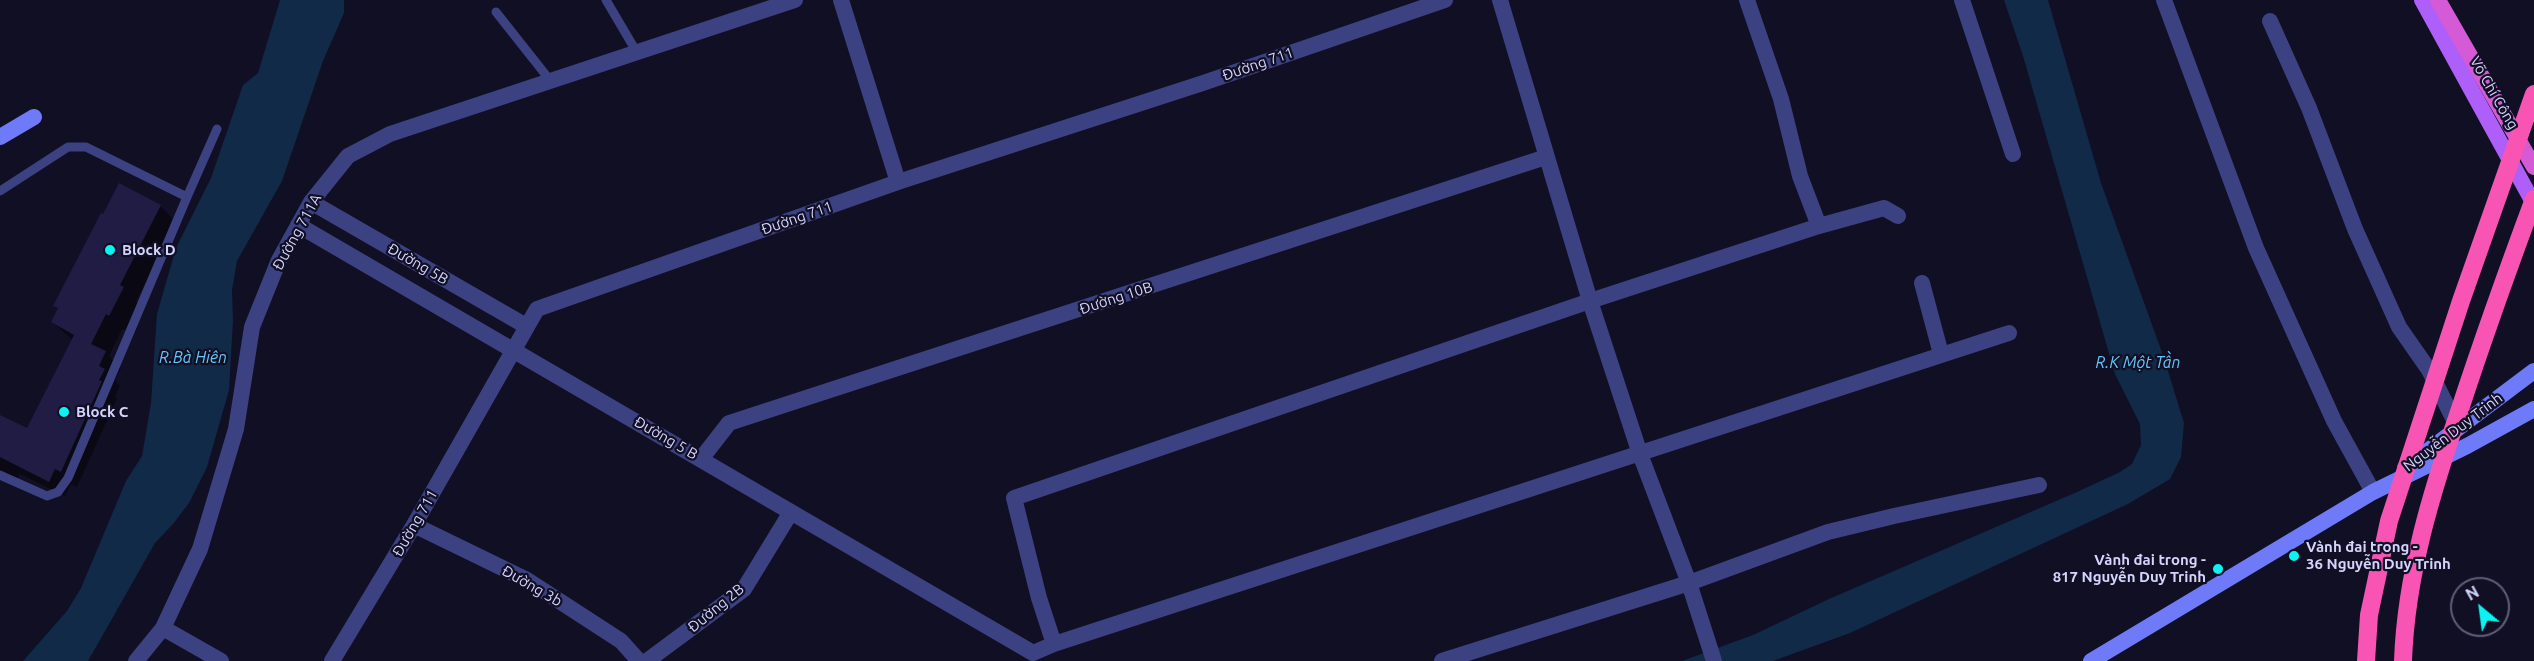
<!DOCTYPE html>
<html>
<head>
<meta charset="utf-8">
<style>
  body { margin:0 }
  #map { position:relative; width:2534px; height:661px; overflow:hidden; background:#110f24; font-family:Ubuntu,sans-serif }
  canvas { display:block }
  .north { position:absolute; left:2450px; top:577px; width:60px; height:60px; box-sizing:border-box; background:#110f24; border:2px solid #5f5e7b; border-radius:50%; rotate:331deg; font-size:16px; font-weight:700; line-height:24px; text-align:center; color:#d4d4fd }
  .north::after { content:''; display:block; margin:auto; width:21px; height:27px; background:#09f4f2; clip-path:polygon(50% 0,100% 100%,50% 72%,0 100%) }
</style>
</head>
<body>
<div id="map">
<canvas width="2534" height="661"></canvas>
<div class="north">N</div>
</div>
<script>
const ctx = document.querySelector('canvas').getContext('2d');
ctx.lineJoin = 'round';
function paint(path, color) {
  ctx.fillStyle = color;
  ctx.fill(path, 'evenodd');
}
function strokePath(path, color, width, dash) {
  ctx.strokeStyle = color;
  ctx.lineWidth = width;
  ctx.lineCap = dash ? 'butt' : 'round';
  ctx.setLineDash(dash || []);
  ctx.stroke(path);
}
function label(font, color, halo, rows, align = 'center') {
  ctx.font = font + ' Ubuntu,sans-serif';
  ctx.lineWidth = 4.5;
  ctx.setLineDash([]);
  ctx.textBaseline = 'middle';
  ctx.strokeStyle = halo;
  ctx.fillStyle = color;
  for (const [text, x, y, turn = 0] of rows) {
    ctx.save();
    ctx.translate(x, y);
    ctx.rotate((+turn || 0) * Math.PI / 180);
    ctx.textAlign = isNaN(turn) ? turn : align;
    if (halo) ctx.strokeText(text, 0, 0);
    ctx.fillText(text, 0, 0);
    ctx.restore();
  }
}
paint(new Path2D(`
  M280,0h64v13l-21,48 -41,120 -45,80 -5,29 1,30 -4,70 -22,77 -18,36 -16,21 -18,19 -67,118h-65l44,-50 14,-23 45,-107 16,-25 9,-53 6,-89 19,-66 35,-70 32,-93 15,-12z
  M2004,0h44l53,183 63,175 20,65 -3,34 -11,22 -42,25 -278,129 -77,28h-91l71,-26 76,-36 248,-107 43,-20 12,-8 9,-19 -1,-21 -25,-50 -92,-318z`), '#102a47');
paint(new Path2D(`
  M160,206l16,16 -40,79 3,3 -14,26 -3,-1 -13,27 12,12 -6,12 5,6 -5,10 2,2 -40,89 -6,-3 -6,12 -45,-22 -6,10 -14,-8v-60l27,14 46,-90 -21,-18 7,-12 -4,-4z`), '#0007');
paint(new Path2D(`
  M119,183l42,22 -41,80 4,2 -15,29 -3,-2 -15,30 15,7 -7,15 6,3 -6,11 3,1 -41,91 -6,-3 -6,13 -49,-25v-42l27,13 47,-93 -23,-13 7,-14 -5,-2 48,-93 2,1z`), '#201c44');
strokePath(new Path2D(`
  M606,0l30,51
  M496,12l53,67
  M0,191l68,-44h18l101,50 -119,281 -10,14 -11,4 -47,-21
  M187,197l30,-68`), '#3c4181', 9);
strokePath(new Path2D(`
  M841,0l57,182
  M1500,0l90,301 50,153 49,129 25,78
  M1747,0l34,99 19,77 19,50
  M1962,0l51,154
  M2164,0l92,248 78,173 39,71
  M2270,21l39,87 46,121 44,98 30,43 29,58
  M311,202l215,124
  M298,225l735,428
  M1922,283l19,71
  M701,459l28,-36 817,-266
  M414,525l113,55 94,61 18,20
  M163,628l58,33
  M1054,644l955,-311
  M1033,653l21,-9 -15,-46 -25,-100 576,-197 229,-75 65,-18 14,8
  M136,661l27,-33 37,-79 36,-120 16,-102 27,-67 32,-58 37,-46 42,-22 405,-134
  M332,661l82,-136 123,-216 361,-127 305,-99 242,-83
  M647,661l97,-72 47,-77
  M1442,661l247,-78 139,-51 66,-16 145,-31`), '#3c4181', 16);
strokePath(new Path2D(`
  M0,137l34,-20
  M2405,468l129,-97
  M2091,661l282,-169 94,-46 67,-37`), '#6f7af9', 16);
strokePath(new Path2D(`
  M2422,0l112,204`), '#af5ff9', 16);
strokePath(new Path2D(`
  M2438,0l96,167`), '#d45ad6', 16);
strokePath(new Path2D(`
  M2366,661l3,-46 20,-94 72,-220 73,-207
  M2403,661c3,-87 29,-170 57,-252 23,-70 48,-140 74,-210`), '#f854b4', 18);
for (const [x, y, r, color] of [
  [110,250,6,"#09f4f2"],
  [64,412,6,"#09f4f2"],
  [2294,556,6,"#09f4f2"],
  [2218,569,6,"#09f4f2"]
]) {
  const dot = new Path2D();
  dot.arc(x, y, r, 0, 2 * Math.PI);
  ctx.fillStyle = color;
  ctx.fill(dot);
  strokePath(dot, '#110f24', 2);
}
label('15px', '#d4d4fd', '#110f24', [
  ["Đường 711",1258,64,-19],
  ["Võ Chí Công",2494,93,60],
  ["Đường 711",797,218,-19],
  ["Đường 711A",297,232,-61],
  ["Đường 5B",418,264,30],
  ["Đường 10B",1116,298,-18],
  ["Nguyễn Duy Trinh",2453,432,-37],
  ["Đường 5 B",666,438,30],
  ["Đường 711",415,523,-60],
  ["Đường 3b",532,586,30],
  ["Đường 2B",716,608,-39]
]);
label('bold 15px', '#d4d4fd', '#110f24', [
  ["Block D",122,250],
  ["Block C",76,412],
  ["Vành đai trong -",2306,547],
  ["36 Nguyễn Duy Trinh",2306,564],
  ["Vành đai trong -",2206,560,"right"],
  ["817 Nguyễn Duy Trinh",2206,577,"right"]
], 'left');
label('italic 16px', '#66c5f9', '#110f24', [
  ["R.Bà Hiên",193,358],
  ["R.K Một Tần",2138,363]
]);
</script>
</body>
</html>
